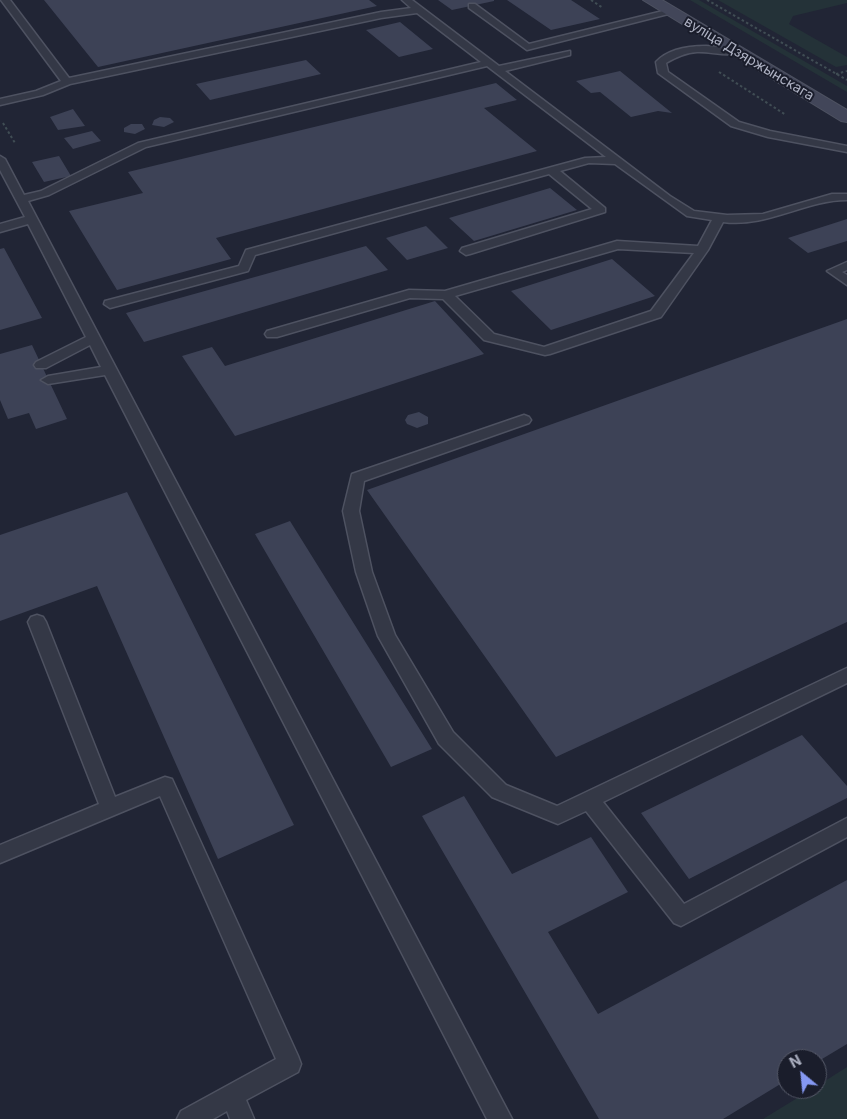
<!DOCTYPE html>
<html>
<head>
<meta charset="utf-8">
<style>
  body { margin:0 }
  #map { position:relative; width:847px; height:1119px; overflow:hidden; background:#212535; font-family:Inter,sans-serif }
  canvas { display:block }
  .north { position:absolute; left:777px; top:1049px; width:50px; height:50px; box-sizing:border-box; background:#1a1d2b; border:1px solid #555968; border-radius:50%; rotate:332deg; font-size:14px; font-weight:700; line-height:20px; text-align:center; color:#aeb2c3 }
  .north::after { content:''; display:block; margin:auto; width:18px; height:22px; background:#8598f2; clip-path:polygon(50% 0,100% 100%,50% 72%,0 100%) }
</style>
</head>
<body>
<div id="map">
<canvas width="847" height="1119"></canvas>
<div class="north">N</div>
</div>
<script>
const ctx = document.querySelector('canvas').getContext('2d');
ctx.lineJoin = 'round';
function paint(path, color) {
  ctx.fillStyle = color;
  ctx.fill(path, 'evenodd');
}
function strokePath(path, color, width, dash) {
  ctx.strokeStyle = color;
  ctx.lineWidth = width;
  ctx.lineCap = dash ? 'butt' : 'round';
  ctx.setLineDash(dash || []);
  ctx.stroke(path);
}
function label(font, color, halo, rows, align = 'center') {
  ctx.font = font + ' Inter,sans-serif';
  ctx.lineWidth = 4;
  ctx.setLineDash([]);
  ctx.textBaseline = 'middle';
  ctx.strokeStyle = halo;
  ctx.fillStyle = color;
  for (const [text, x, y, turn = 0] of rows) {
    ctx.save();
    ctx.translate(x, y);
    ctx.rotate((+turn || 0) * Math.PI / 180);
    ctx.textAlign = isNaN(turn) ? turn : align;
    if (halo) ctx.strokeText(text, 0, 0);
    ctx.fillText(text, 0, 0);
    ctx.restore();
  }
}
paint(new Path2D(`
  M690,0h9l148,86v6z
  M718,0h129v3l-54,13 -4,8 58,33v8l-11,2z
  M847,1067v52h-84l49,-30h5v-3z`), '#243238');
paint(new Path2D(`
  M44,0h325l8,6 -279,61z
  M438,0h56v1l-42,9z
  M507,0h64l29,19 -49,11z
  M400,22l33,27 -34,8 -33,-27z
  M306,60l15,14 -111,26 -14,-16z
  M620,71l52,42 -14,-2 -27,6 -31,-25 -9,1 -15,-12z
  M496,83l21,17 -33,8 53,43 -321,87 15,21 -114,31 -48,-79 74,-18 -15,-21z
  M73,109l12,17 -27,4 -8,-13z
  M160,117l10,1 4,4 -10,5 -12,-2 2,-5z
  M131,124h11l3,5 -10,5 -11,-2v-4z
  M92,131l9,10 -28,8 -9,-11z
  M59,156l12,20 -27,6 -12,-20z
  M550,188l27,22 -103,31 -25,-23z
  M847,219v22l-39,12 -20,-15z
  M426,226l22,22 -41,12 -21,-22z
  M366,246l22,24 -244,72 -18,-29z
  M4,248l38,70 -42,12v-81z
  M612,259l43,37 -104,34 -40,-39z
  M435,301l49,53 -249,82 -53,-80 30,-9 13,19z
  M847,319v303l-291,135 -189,-267z
  M32,345l35,74 -31,10 -7,-16 -21,6 -8,-19v-46z
  M419,412l9,5v7l-11,4 -10,-4 -2,-4 3,-5z
  M127,492l167,333 -76,34 -121,-273 -97,35v-86z
  M290,521l142,228 -41,18 -136,-233z
  M802,735l45,51v12l-158,81 -48,-66z
  M464,796l48,78 79,-37 37,55 -80,40 50,82 249,-134v164l-30,18v-3h-30v21l-64,39h-124l-177,-303z`), '#3d4256');
const lane = new Path2D(`
  M1,0h9l59,78 312,-66 30,-4 -9,-8h10l87,66 71,-15v4l-65,16 165,125 24,15 33,4 36,-1 69,-20h15v6c-42,0 -80,28 -124,22l-15,28 -47,67 -111,37 -5,1 -61,-15 -41,-41 -33,-1 -133,39h-10l-2,-3 2,-3 142,-41 36,1 172,-50 81,5 14,-26 -25,-4 -72,-52 -26,-1 -29,8 45,37v4l-135,42 -4,1 -6,-4 2,-3 130,-39 -43,-35 -294,81 -7,16 -138,37 -6,-4 1,-3 134,-35 7,-16 339,-92 21,-1 -119,-91 -341,81 -97,48 -21,6 484,918h-25l-382,-744 -57,9 -7,-4 7,-4 53,-9 -11,-22 -44,23h-10l-2,-3 2,-3 50,-25 -58,-113 -28,8v-8l25,-7 -25,-47v-14l5,3 19,36 17,-4 97,-48 343,-81 -64,-49 -36,5 -311,66 -27,11 -43,10v-6l36,-8 25,-10zM618,249l76,4 -43,58 -107,36 -50,-13 -39,-38z
  M469,4h6l54,40 142,-35 5,3 -149,38 -58,-42z
  M706,46l30,2 5,3c-9,7 -32,0 -44,1 -12,1 -21,5 -31,11l2,9 71,50 31,9 77,15v6l-79,-15 -37,-11 -73,-53 -2,-11c12,-13 33,-16 50,-16z
  M847,262v8l-5,2 5,3v10l-20,-14z
  M524,415l5,2 2,3 -2,3 -165,58 -5,30 13,61 23,63 58,97 53,53 51,21 290,-138v15l-244,119 81,102 163,-86v19l-166,89 -7,-3 -88,-112 -28,13 -66,-27 -53,-53 -61,-108 -22,-64 -13,-61 9,-37z
  M37,615l6,2 3,5 69,175 50,-20 7,2 126,277 3,8 -3,8 -52,28 8,19h-24l-3,-8 -14,8h-36l4,-8 95,-52 -116,-263 -160,67v-18l99,-41 -71,-182 3,-5z`);
const secondary = new Path2D(`
  M643,0h19l185,110v12l-6,-1z`);
strokePath(lane, '#4e5261', 3);
strokePath(secondary, '#4e5261', 2);
strokePath(new Path2D(`
  M591,0l12,8
  M707,0l140,80
  M719,72l67,43
  M836,74l11,-3
  M3,123l12,20`), '#404d54', 2, [2.5, 2.5]);
paint(lane, '#343846');
paint(secondary, '#424659');
label('14px', '#aeb2c3', '#1a1d2b', [
  ["вуліца Дзяржынскага",749,59,31]
]);
</script>
</body>
</html>
